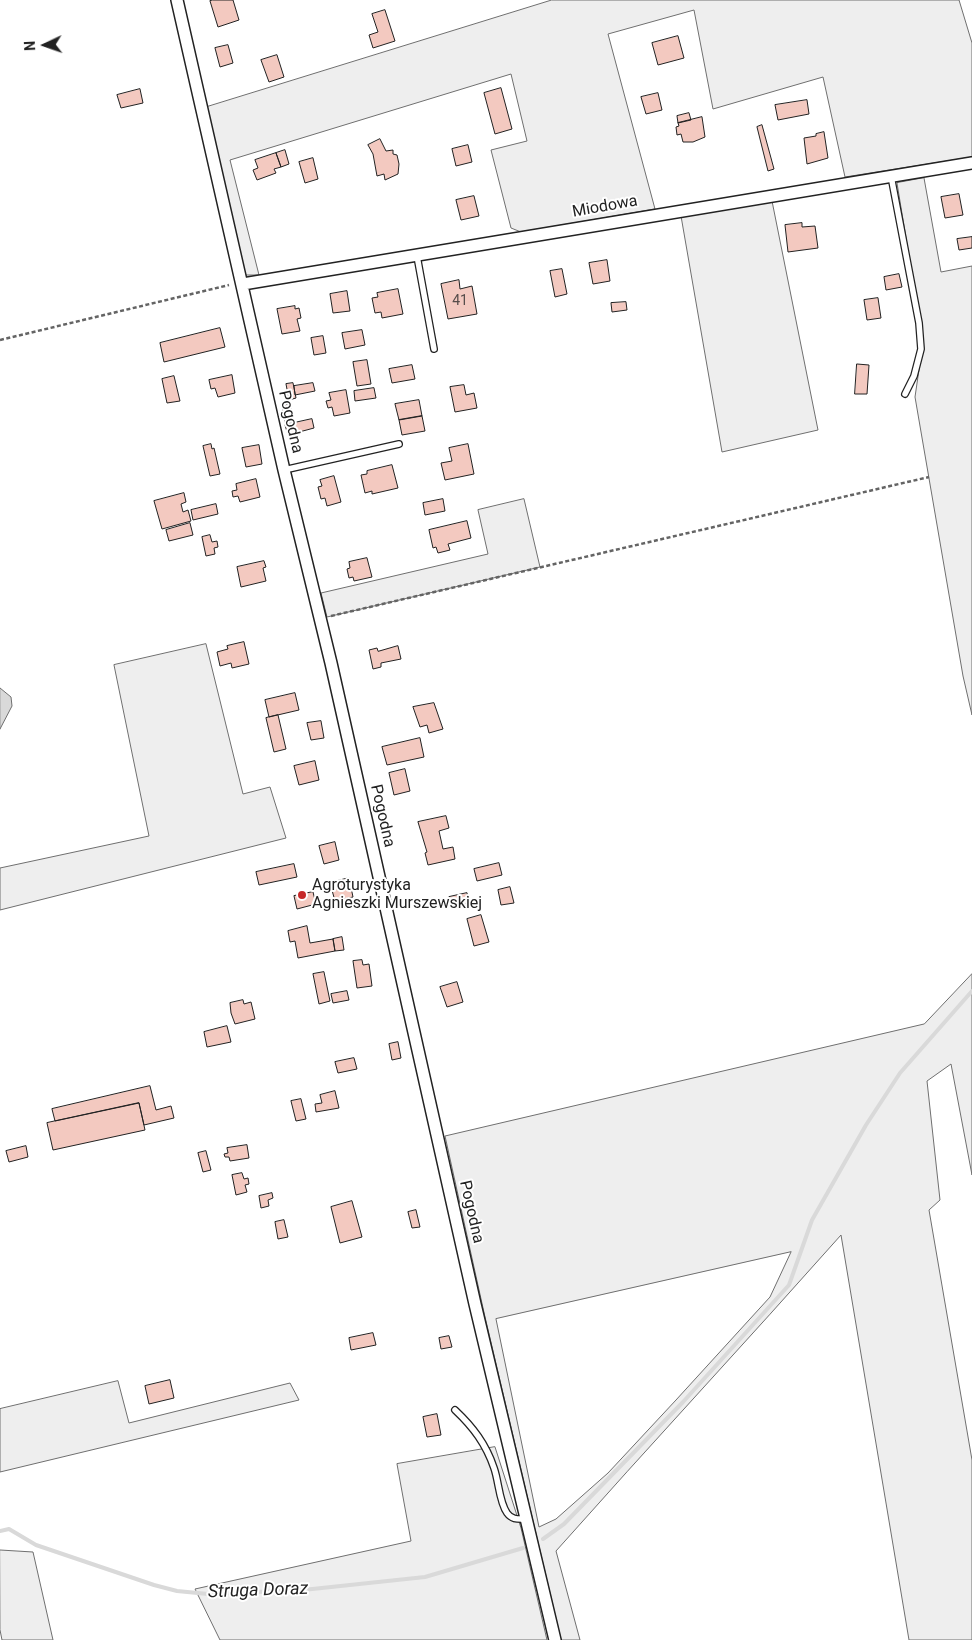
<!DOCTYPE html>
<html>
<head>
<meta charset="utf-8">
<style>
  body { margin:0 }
  #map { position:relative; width:972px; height:1640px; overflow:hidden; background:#fff; font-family:Roboto,sans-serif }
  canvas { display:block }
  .north { position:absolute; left:20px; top:20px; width:50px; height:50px; -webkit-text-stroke:4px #fff; paint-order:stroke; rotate:267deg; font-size:14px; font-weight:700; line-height:20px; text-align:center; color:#222 }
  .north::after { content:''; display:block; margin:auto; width:18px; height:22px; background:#222; clip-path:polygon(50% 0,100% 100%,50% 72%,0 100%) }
</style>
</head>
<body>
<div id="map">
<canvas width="972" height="1640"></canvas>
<div class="north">N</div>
</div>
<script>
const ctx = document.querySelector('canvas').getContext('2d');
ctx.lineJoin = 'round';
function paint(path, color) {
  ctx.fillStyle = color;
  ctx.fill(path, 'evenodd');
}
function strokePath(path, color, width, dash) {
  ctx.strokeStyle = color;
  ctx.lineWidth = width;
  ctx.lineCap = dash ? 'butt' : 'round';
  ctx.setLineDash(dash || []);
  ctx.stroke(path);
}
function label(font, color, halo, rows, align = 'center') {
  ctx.font = font + ' Roboto,sans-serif';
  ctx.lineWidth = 4;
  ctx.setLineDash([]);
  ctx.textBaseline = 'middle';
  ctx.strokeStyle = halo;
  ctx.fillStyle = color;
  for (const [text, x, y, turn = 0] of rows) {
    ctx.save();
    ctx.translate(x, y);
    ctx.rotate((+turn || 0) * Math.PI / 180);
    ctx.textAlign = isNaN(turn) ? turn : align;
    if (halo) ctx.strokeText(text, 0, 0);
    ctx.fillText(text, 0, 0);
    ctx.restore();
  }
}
const green = new Path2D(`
  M552,0h407l13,43v114l-127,20 -22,-100 -110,32 -19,-99 -86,24 47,175 -134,23 -10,-4 -20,-78 36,-9 -16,-67 -281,86 29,115h-15l-37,-168z
  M924,178l17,94 31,-6v449l-9,-39 -48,-279 8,-55 -26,-159z
  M772,201l46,229 -96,22 -41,-236z
  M524,499l16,68 -213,50 -6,-24 167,-39 -10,-44z
  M206,644l37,150 27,-7 16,51 -286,72v-42l149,-32 -35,-171z
  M972,974v201l-21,-111 -24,17 13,119 -11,10 43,250v180h-63l-68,-405c-94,106 -191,210 -285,316l24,89h-19l-76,-323 -40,-181 479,-112zM791,1252l-21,45 -94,103 -68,73 -52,46 -17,8 -43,-208z
  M118,1381l11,42 161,-40 9,17 -299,72v-63z
  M495,1447l26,81 26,112h-327l-25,-51 216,-48 -14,-77z
  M0,1550l33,2 20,88h-51l-2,-10z`);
paint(green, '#eee');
strokePath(green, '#6f6f6f', 1);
const water = new Path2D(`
  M0,688l11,9 1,9 -12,23z`);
paint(water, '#d9d9d9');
strokePath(water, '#6f6f6f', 1);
strokePath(new Path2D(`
  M0,1531l9,-2 27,16 118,40 23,6 31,3 95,-4 122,-13 98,-29
  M543,1539l21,-15 119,-122 106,-117 23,-65 54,-95 34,-52 72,-82`), '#d9d9d9', 4);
const building = new Path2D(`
  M213,0h20l6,20 -21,7 -8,-26z
  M385,10l10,31 -22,7 -4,-13 9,-3 -6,-18z
  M678,36l6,22 -26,7 -6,-22z
  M228,45l5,18 -13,4 -5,-19z
  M277,55l7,22 -15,5 -8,-22z
  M501,88l11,41 -17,5 -11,-41z
  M140,89l3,14 -22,5 -4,-13z
  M658,93l4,17 -16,4 -5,-17z
  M807,100l2,14 -31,6 -3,-15z
  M689,113l2,7 -13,3 -1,-7z
  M702,117l3,20 -12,5h-10l-2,-8 -4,1 -1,-8 3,-1 -1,-3z
  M762,125l12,44 -6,2 -11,-44z
  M824,132l4,26 -21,6 -3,-26 12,-2v-2z
  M380,139l6,12 7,-1v4l4,1 2,9 -1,10 -13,6 -1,-6 -7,2 -4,-22 -5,-9z
  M468,145l4,17 -16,4 -4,-17z
  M285,150l4,14 -8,3 -5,-14z
  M276,153l5,14 -7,2 2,4 -19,7 -4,-10 5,-2 -3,-8z
  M313,158l5,21 -13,4 -6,-21z
  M959,194l4,21 -18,3 -4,-21z
  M474,196l5,20 -18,4 -5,-20z
  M802,223v4l13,-1 3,22 -30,4 -3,-27z
  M972,237v11l-13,2 -2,-11z
  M607,260l3,21 -17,3 -4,-21z
  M562,269l5,25 -12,3 -5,-26z
  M899,274l3,13 -16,3 -2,-13z
  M459,280l1,9 12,-3 5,28 -29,5 -7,-35z
  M398,289l5,25 -21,4 -1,-6 -6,1 -3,-15 6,-1 -1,-4z
  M347,291l3,20 -17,2 -3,-19z
  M878,298l3,20 -14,2 -3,-20z
  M626,302l1,8 -15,2 -1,-9z
  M295,306v3l4,-1 2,10 -4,1 3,12 -18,3 -5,-25z
  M220,328l5,19 -61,15 -4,-19z
  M362,330l3,15 -20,4 -3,-16z
  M323,336l3,17 -12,2 -3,-17z
  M367,360l4,24 -14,2 -4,-24z
  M857,364l12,1 -2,29h-12z
  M412,365l3,14 -23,4 -3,-14z
  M232,375l3,18 -17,4 -3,-9 -4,1 -2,-9z
  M174,376l6,25 -13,2 -5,-24z
  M293,383l3,15 -7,2 -3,-16z
  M313,383l2,8 -20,4 -1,-9z
  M464,385l2,10 8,-2 3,15 -22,4 -5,-25z
  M374,388l2,10 -21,3 -1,-10z
  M346,390l4,23 -16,3 -2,-9 -4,1 -2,-7 5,-1 -2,-7z
  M419,400l3,16 -23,4 -4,-16z
  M290,404l3,17 -8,2 -3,-17z
  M422,416l3,15 -23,4 -3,-15z
  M312,419l2,9 -26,7 -3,-10z
  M211,444l1,5 2,-1 6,26 -10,2 -7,-30z
  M468,444l6,30 -29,6 -4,-17 11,-2 -3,-13z
  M259,445l3,19 -16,3 -4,-19z
  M392,465l6,23 -26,6v-3l-7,2 -4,-18 6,-1v-3z
  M334,476l7,26 -14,4 -2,-8 -4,1 -3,-12 4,-1 -2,-6z
  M256,479l4,18 -20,5 -2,-6 -5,1 -1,-6 5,-1 -1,-6z
  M184,493l2,9 -5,2 2,8 5,-2 3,11 -29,8 -8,-28z
  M443,499l2,12 -20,4 -2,-12z
  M216,504l2,10 -25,6 -2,-10z
  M467,521l4,17 -23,6 2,6 -12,3 -2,-6 -3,1 -4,-18z
  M190,523l3,12 -24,6 -3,-11z
  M210,535l2,7 5,-1 1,6 -4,1 1,6 -9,2 -4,-19z
  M367,558l5,19 -18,4 -1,-4 -4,1 -2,-9 3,-1 -1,-6z
  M264,561l2,6 -3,1 3,13 -25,6 -4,-20z
  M244,642l5,22 -17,4 -1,-5 -11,3 -3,-14 11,-3 -1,-3z
  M398,646l3,13 -20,4v4l-8,2 -4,-19 8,-2 1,3z
  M295,693l4,17 -30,7 -4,-17z
  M434,703l9,26 -14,4 -2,-8 -7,2 -7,-20z
  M278,715l8,34 -12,3 -8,-34z
  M321,721l3,17 -13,2 -4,-17z
  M420,738l4,19 -37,8 -5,-18z
  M315,761l4,19 -20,5 -5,-19z
  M405,769l5,22 -16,4 -5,-22z
  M446,816l3,12 -10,3 4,18 10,-2 2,12 -27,6 -3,-12 2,-1 -9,-30z
  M335,842l4,18 -15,4 -5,-18z
  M499,863l3,12 -25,6 -3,-12z
  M294,864l3,13 -38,8 -3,-13z
  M349,878l4,19 -18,4 -5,-18z
  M510,887l4,16 -13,2 -3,-15z
  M313,892l3,12 -19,5 -3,-13z
  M467,893l2,10 -18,4 -2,-10z
  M481,915l8,27 -15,4 -7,-27z
  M307,926l3,17 23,-4 2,12 -37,7 -3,-17 -5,1 -2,-11z
  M342,937l2,13 -9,1 -2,-12z
  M362,960l1,5 6,-1 3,22 -15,2 -4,-27z
  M324,972l6,29 -11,3 -6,-30z
  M457,982l6,20 -16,5 -7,-20z
  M347,991l2,9 -16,3 -2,-9z
  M243,1000l1,4 7,-2 4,17 -20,5 -4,-11 -1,-10z
  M227,1026l4,16 -24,5 -3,-15z
  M398,1042l3,16 -9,2 -3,-16z
  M354,1058l3,11 -19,4 -3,-11z
  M150,1086l6,24 15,-4 3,12 -30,7 -5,-22 -84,18 -3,-12z
  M335,1091l4,17 -23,4 -1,-8 7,-1 -2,-8z
  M301,1099l5,20 -10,2 -5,-20z
  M139,1103l6,27 -92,20 -6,-27z
  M247,1145l2,13 -19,3 -1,-4h-4l-1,-3 4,-1 -1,-5z
  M26,1146l2,11 -19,5 -3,-11z
  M206,1151l5,19 -8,2 -5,-19z
  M242,1173l2,6 4,-1 1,6 -4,1 2,7 -11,3 -4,-20z
  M272,1193l1,5 -5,2 1,6 -8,2 -2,-12z
  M352,1201l10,36 -22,6 -9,-36z
  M416,1210l4,17 -8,1 -4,-16z
  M284,1220l4,17 -10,2 -3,-17z
  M373,1333l3,12 -25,5 -2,-12z
  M449,1336l3,11 -11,2 -2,-11z
  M170,1380l4,18 -25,6 -4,-18z
  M437,1414l4,21 -14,2 -4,-20z`);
paint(building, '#f3c9c0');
strokePath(building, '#222', 1);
const lane = new Path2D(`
  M891,176l28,147 2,26 -7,27 -9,18
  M417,256l17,93
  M284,470l115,-26
  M455,1410c18,17 31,34 39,58 5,14 5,34 13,45 5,7 11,6 18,6`);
const street = new Path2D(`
  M177,0l107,470 47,193 144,641 80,336
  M243,284l729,-121`);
strokePath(lane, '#222', 8);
strokePath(street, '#222', 14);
strokePath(new Path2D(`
  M0,340l229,-55
  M331,616l598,-139`), '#646464', 2.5, [4, 2.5]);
strokePath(lane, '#fff', 5.5);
strokePath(street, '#fff', 11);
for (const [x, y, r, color] of [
  [302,895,5,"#c62828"]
]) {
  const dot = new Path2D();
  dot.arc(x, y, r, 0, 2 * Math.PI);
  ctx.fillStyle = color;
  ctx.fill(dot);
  strokePath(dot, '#fff', 2);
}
label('14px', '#564c4a', null, [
  ["41",460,301]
]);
label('16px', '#222', '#fff', [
  ["Miodowa",605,207,-10],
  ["Pogodna",290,422,77],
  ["Pogodna",382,816,77],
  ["Pogodna",471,1212,77]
]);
label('16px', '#222', '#fff', [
  ["Agroturystyka",312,886],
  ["Agnieszki Murszewskiej",312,904]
], 'left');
label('italic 18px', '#222', '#fff', [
  ["Struga Doraz",258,1591,-2]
]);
</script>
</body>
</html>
